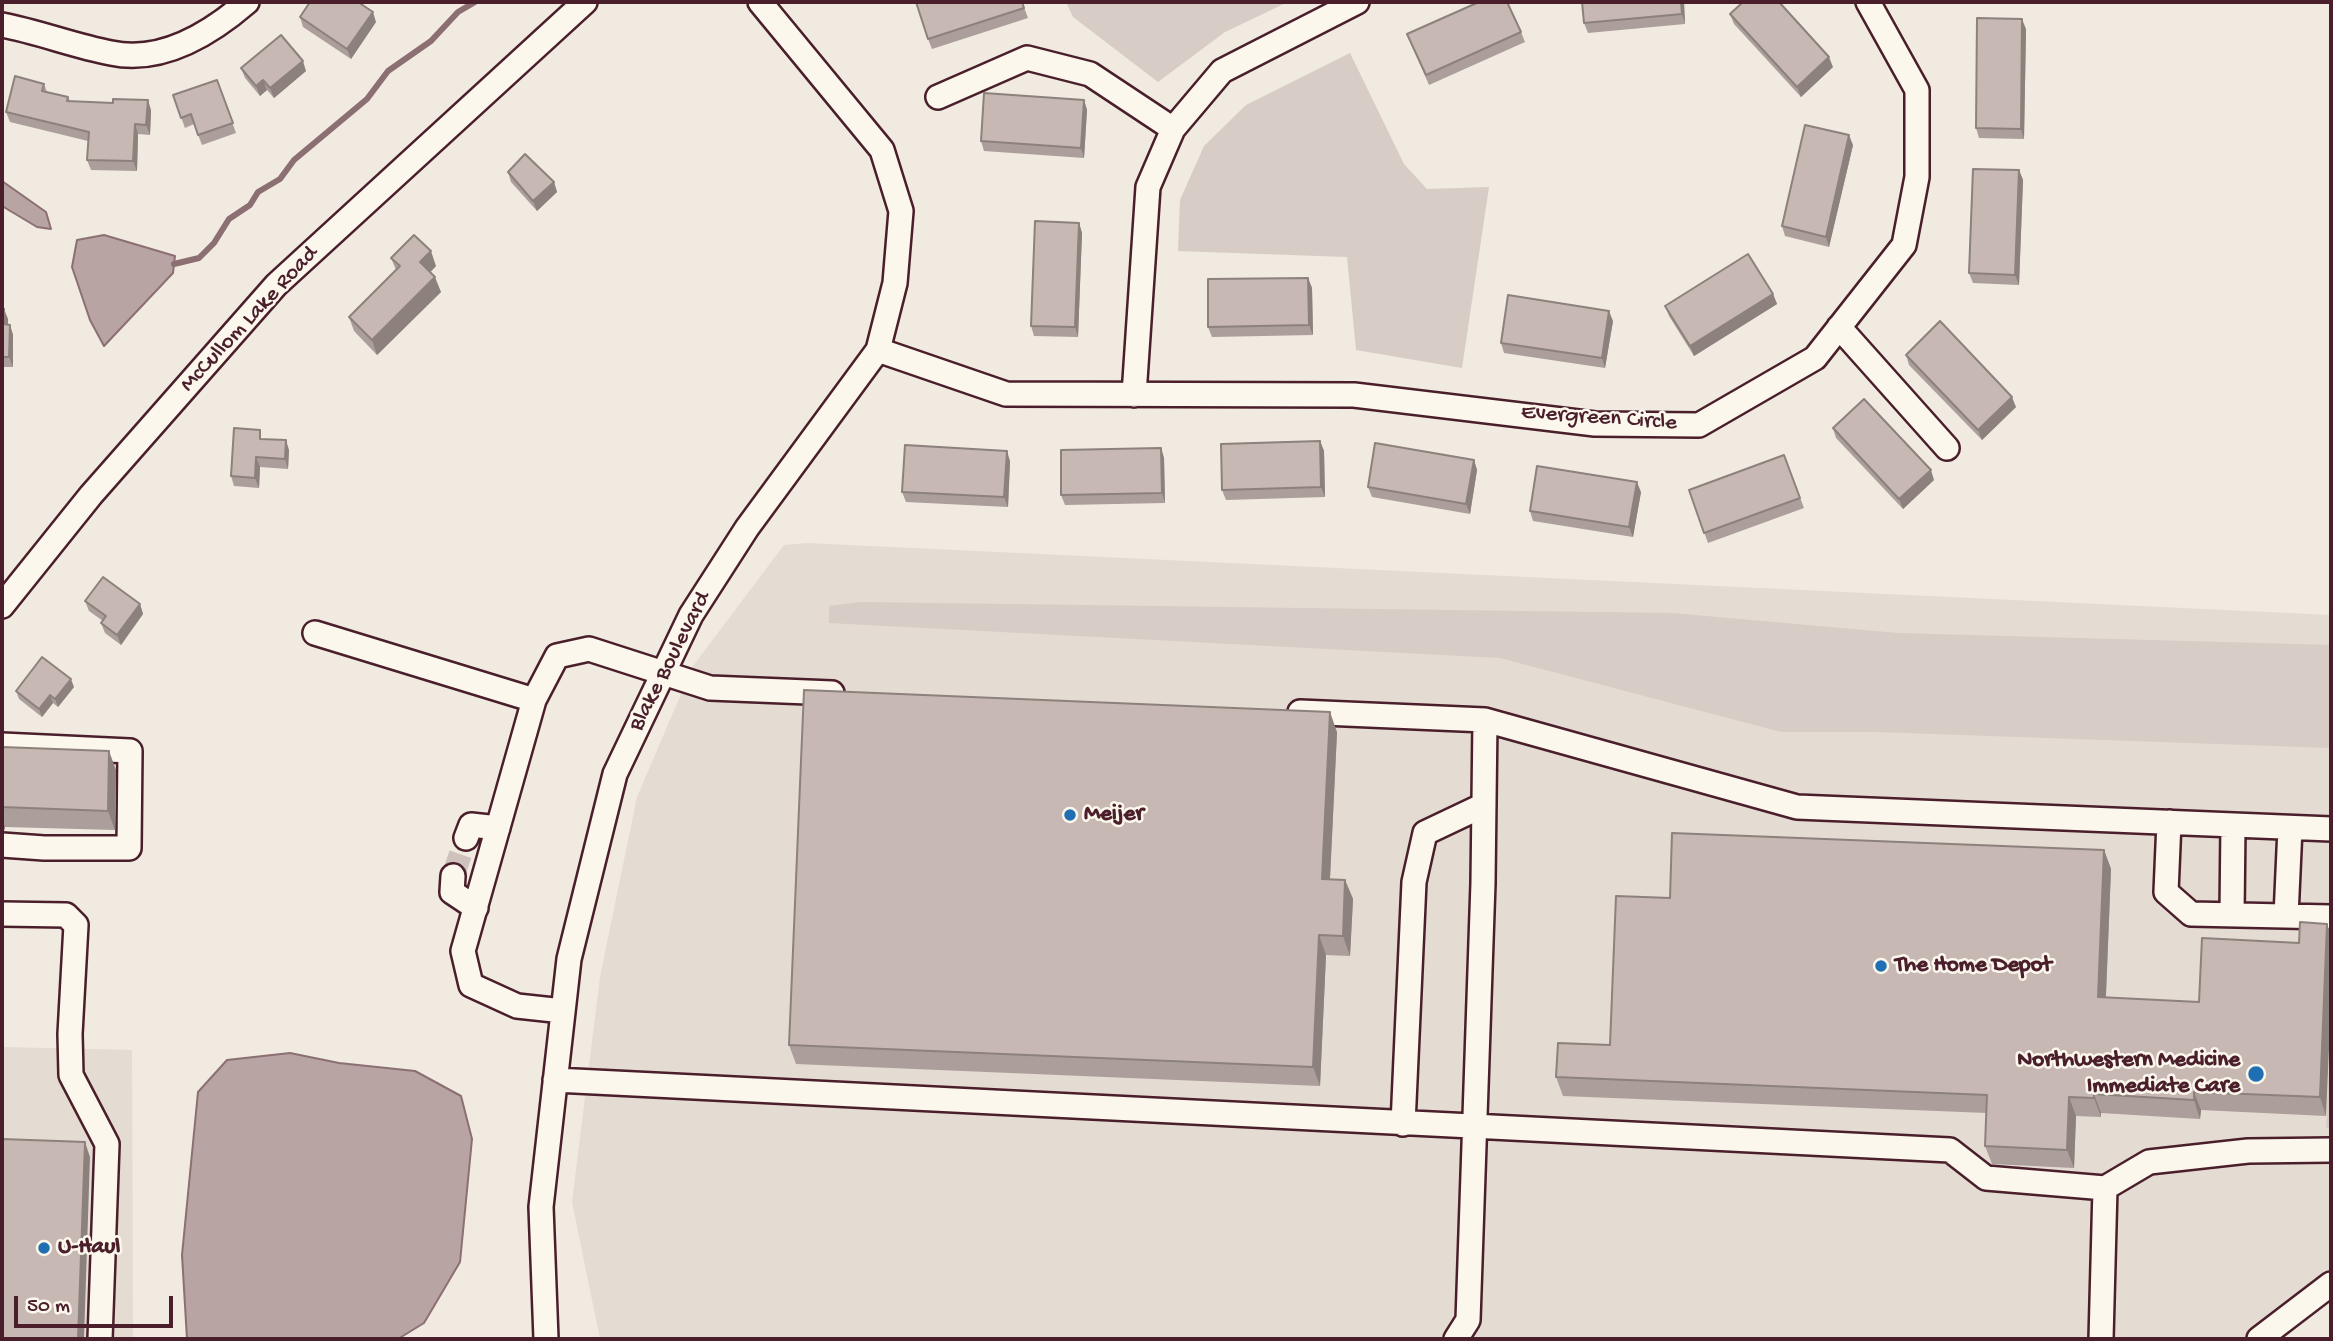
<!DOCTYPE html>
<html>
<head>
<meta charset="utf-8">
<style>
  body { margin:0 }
  #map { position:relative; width:2333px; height:1341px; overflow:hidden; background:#f0eae0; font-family:"Gochi Hand",sans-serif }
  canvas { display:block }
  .frame { position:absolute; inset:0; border:4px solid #4a1f2b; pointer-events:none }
  .scale { position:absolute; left:14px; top:1296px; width:159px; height:32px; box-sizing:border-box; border:4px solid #4a1f2b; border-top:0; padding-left:9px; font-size:21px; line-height:24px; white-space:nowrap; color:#4a1f2b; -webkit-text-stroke:5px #fbf7ec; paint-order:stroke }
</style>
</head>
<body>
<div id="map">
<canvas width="2333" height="1341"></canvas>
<div class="frame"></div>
<div class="scale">50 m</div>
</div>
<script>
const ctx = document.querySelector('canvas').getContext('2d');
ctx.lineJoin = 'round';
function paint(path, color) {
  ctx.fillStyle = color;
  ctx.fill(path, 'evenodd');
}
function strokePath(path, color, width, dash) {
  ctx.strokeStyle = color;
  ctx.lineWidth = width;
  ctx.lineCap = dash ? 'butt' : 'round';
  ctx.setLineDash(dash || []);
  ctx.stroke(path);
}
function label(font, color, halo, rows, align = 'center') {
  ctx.font = font + ' "Gochi Hand",sans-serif';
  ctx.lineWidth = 5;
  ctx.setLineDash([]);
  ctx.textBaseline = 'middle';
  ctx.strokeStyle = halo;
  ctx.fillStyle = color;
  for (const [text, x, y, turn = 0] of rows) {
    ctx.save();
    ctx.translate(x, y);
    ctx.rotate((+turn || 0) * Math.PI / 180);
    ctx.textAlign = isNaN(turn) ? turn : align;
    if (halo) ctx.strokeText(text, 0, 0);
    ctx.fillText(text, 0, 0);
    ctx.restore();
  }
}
paint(new Path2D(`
  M807,543l1524,72v681l-58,43h-1673l-28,-137 28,-225 37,-180 56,-131 91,-121z
  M2,1047l130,3 1,289h-131z`), '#e4dbd2');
paint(new Path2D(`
  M1066,2h222l-63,30 -67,50 -85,-65z
  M1350,53l54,111 23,25 62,-2 -27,181 -106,-18 -9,-93 -169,-6 2,-51 24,-54 42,-41z
  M861,602l811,11 226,20 433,12v103l-455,-16h-95l-281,-74 -671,-35v-17z
  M2331,1017v111h-5z`), '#d8ccc6');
const water = new Path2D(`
  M2,181l44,31 5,17 -14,-2 -35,-21z
  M104,235l71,21 -2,17 -69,73 -14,-26 -18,-53 5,-27z
  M290,1053l49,10 76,8 46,25 11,43 -12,123 -36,61 -26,16h-211l-5,-84 16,-163 29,-32z`);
paint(water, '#b8a4a2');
strokePath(water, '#8c6f72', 2);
strokePath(new Path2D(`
  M174,264l25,-6 15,-15 15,-24 21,-14 8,-13 22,-13 14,-19 73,-61 21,-28 43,-30 27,-29 17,-10`), '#8c6f72', 6);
strokePath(new Path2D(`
  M453,876l13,-38`), '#cfc1bc', 23, [23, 11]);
const minor = new Path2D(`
  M2,25c37,7 72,21 109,28 51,11 99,-19 136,-51
  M938,97l89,-39 63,16 83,55
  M1839,327l108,121
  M878,350l128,44 348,1 241,29 104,1 116,-67 89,-113 13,-68v-87l-49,-88
  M1134,395l14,-208 25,-58 49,-58 135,-69
  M2,606l89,-111 185,-210 309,-283
  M315,633l219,67
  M1300,712l185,8 312,87 534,22
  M2,745l128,6 -1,97h-85l-42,-3
  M2169,822l-3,70 25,22 140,3
  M466,838l5,-13 27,3
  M453,876l-1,16 24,16
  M2,914l64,1 10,10 -6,109 1,41 36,69 -7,195
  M2232,915l1,-90
  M2286,916l4,-88
  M563,1011l-46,-5 -46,-21 -8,-34 71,-251 23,-44 32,-7 121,39 122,5
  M555,1080l1395,70 36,28 119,10 44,-26 99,-11 83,-1
  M1403,1124l11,-242 11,-49 59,-28
  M546,1339l-5,-132 28,-248 46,-185 76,-159 56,-87 131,-178 17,-67 6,-72 -19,-61 -122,-148
  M1456,1339l12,-19 15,-437 2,-163
  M2101,1339l4,-151
  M2259,1339l72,-55`);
strokePath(minor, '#4a1f2b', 28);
strokePath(minor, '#fbf7ec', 23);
paint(new Path2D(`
  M1022,2l6,16 -96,31 -4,-10z
  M1684,2l1,22 -97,9 -4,-10z
  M1730,14l103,53 -32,30 -67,-73z
  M300,17l76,5 -25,37 -48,-32z
  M2026,29l-2,110 -45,-1 -3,-10z
  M1521,32l4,10 -96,43 -22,-51z
  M241,68l65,3 -32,27 -7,-8 -7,6 -15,-18z
  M217,80l19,53 -34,12 -8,-21 -9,4 -12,-33z
  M44,84l3,8 21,5 2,4 81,9 -1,25 -12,-1 -1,37 -46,-1 -4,-10 1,-19 -78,-19 -4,-10z
  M1084,100l3,10 -3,48 -100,-7 -3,-10z
  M1853,145l-24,102 -44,-11 -3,-10z
  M2019,170l4,10 -4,105 -46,-2 -4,-10z
  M508,172l46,10 3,10 -20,19 -26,-29z
  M1079,223l3,10 -4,104 -44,-1 -3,-10z
  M391,258l45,8 -6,6 11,20 -64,63 -23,-24 -5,-14 47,-47z
  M1308,278l4,10 1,47 -101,2 -4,-10z
  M1773,294l4,10 -83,52 -25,-40 -4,-10z
  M2,308l6,11v5l2,1 3,10v32h-11z
  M1613,321l-8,47 -101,-15 -3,-10z
  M1906,355l110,52 -34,33 -73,-75z
  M1833,428l101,52 -31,29 -67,-71z
  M263,439l26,11 -1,19 -28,-2 -1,21 -25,-2 -3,-10z
  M1320,441l4,10 1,46 -99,3 -4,-10z
  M1161,448l3,10 1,45 -100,2 -4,-10z
  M1784,455l20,53 -96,35 -19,-53z
  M1474,460l3,10 -7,44 -98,-17 -4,-10z
  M1010,461l-2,46 -102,-5 -4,-10z
  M1641,492l-8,45 -100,-16 -3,-10z
  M85,601l55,3 3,10 -22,31 -16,-12 -4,-10 2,-2 -14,-10z
  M74,687l-16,20 -5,-4 -11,14 -23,-18 -3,-8z
  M1337,732l-7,147 15,1 8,19 -3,57 -24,-1 -6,131 -524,-22 -7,-19z
  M2,747l114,23 -1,60 -110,-3 -1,4h-2z
  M2104,850l7,19 -5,128 93,5 100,-59 27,173 -125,-6 -1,9 -99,-6v4l-25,-1 -2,52 -82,-4 -7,-18 2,-33 -424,-17 -7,-19 54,-32 60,-147z`), '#ac9e9a');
paint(new Path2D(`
  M1681,2h3l1,22 -3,-10z
  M373,12l3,10 -25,37 -4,-10z
  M2022,19l4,10 -2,110 -3,-10z
  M1829,57l4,10 -32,30 -4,-10z
  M303,61l3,10 -32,27 -4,-10z
  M263,80l4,10 -7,6 -4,-10z
  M148,100l3,10 -1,25 -4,-10z
  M1084,100l3,10 -3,48 -3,-10z
  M135,124l3,10 -1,37 -4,-10z
  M1849,135l4,10 -24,102 -3,-10z
  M2019,170l4,10 -4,105 -4,-10z
  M554,182l3,10 -20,19 -4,-10z
  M1079,223l3,10 -4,104 -3,-10z
  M431,251l5,15 -10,11 -6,-15z
  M435,277l6,15 -64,63 -5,-15z
  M1308,278l4,10 1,47 -4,-10z
  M1773,294l4,10 -83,52 -4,-10z
  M4,309l4,10 -1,15 -3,-10z
  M1609,311l4,10 -8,47 -3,-10z
  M10,325l3,10v32l-4,-10z
  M2012,397l4,10 -34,33 -4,-10z
  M286,440l3,10 -1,19 -3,-10z
  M1320,441l4,10 1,46 -4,-10z
  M1161,448l3,10 1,45 -3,-10z
  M1007,451l3,10 -2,46 -4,-10z
  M256,457l4,10 -1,21 -4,-10z
  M1474,460l3,10 -7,44 -4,-10z
  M1931,470l3,10 -31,29 -4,-10z
  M1637,482l4,10 -8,45 -4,-10z
  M140,604l3,10 -22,31 -4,-10z
  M71,679l3,8 -16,20 -3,-8z
  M50,695l3,8 -11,14 -3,-8z
  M1330,712l7,20 -8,166 -7,-19z
  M109,751l7,19 -1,60 -7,-19z
  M2,818l3,9 -1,4 -2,-6z
  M2104,850l7,19 -6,147 -7,-19z
  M1345,880l8,19 -3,57 -7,-20z
  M2327,924l4,11v68l-5,113 -6,-19z
  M1319,935l7,20 -6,131 -7,-19z
  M2194,1092l7,18 -1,9 -6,-19z
  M2094,1094l7,19v4l-7,-19z
  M2069,1097l7,19 -2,52 -7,-18z
  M85,1142l5,15 -6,182h-6z`), '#8c817d');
const building = new Path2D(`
  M310,2h48l15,10 -26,37 -47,-32z
  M916,2h106l2,6 -96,31z
  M1479,2h28l14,30 -95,43 -19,-41z
  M1582,2h99l1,12 -98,9z
  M1743,2h36l50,55 -32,30 -67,-73z
  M1977,18l45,1 -1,110 -45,-1z
  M281,35l22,26 -33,27 -7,-8 -7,6 -15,-18z
  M15,76l29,8 -2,7 26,6 -1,4 46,2v-4l35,1 -2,25 -11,-1 -2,37 -46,-1 2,-28 -83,-20z
  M217,80l16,43 -35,12 -7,-21 -10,4 -8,-23z
  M984,93l100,7 -3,48 -100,-7z
  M1805,125l44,10 -23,102 -44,-11z
  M525,154l29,28 -21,19 -25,-29z
  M1973,169l46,1 -4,105 -46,-2z
  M1035,221l44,2 -4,104 -44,-1z
  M414,235l17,16 -11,11 15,15 -63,63 -23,-23 51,-51 -9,-8z
  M1748,254l25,40 -83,52 -25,-40z
  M1308,278l1,47 -101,2v-48z
  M1508,295l101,16 -7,47 -101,-15z
  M2,308l2,1v15l6,1 -1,32h-7z
  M1940,321l72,76 -34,33 -72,-75z
  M1864,399l67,71 -32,29 -66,-71z
  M234,428l26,2v9l26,1 -1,19 -29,-2 -1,21 -24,-2z
  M1320,441l1,46 -99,3 -1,-46z
  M1375,443l99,17 -8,44 -98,-17z
  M905,445l102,6 -3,46 -102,-5z
  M1161,448l1,45 -101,2v-45z
  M1784,455l16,43 -96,35 -15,-43z
  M1537,466l100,16 -8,45 -99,-16z
  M103,577l37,27 -23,31 -16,-12 5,-7 -21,-15z
  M42,657l29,22 -16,20 -5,-4 -11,14 -23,-18z
  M804,690l526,22 -8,167 23,1 -2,56 -24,-1 -6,132 -524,-22z
  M2,747l107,4 -1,60 -106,-4z
  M1672,833l432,17 -6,147 101,5 3,-64 97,5 1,-21 27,2 -7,173 -126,-5v8l-100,-6v4l-25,-1 -2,53 -82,-4 2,-51 -431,-18 2,-34 52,2 6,-149 54,2z
  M2,1139l83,3 -7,197h-76z`);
paint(building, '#c8b8b3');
strokePath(building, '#8c817d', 2);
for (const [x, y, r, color] of [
  [1070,815,7,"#1f6fb2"],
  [1881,966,7,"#1f6fb2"],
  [2256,1074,9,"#1f6fb2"],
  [44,1248,7,"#1f6fb2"]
]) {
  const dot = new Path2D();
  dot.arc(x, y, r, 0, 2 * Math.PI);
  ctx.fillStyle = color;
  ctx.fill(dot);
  strokePath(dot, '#fbf7ec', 2.5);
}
label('23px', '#4a1f2b', '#fbf7ec', [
  ["McCullom Lake Road",250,320,-47],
  ["Evergreen Circle",1599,419,4],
  ["Blake Boulevard",671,662,-63]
]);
label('bold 23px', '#4a1f2b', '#fbf7ec', [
  ["Meijer",1084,815],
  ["The Home Depot",1895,966],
  ["Northwestern Medicine",2240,1061,"right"],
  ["Immediate Care",2240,1087,"right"],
  ["U-Haul",58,1248]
], 'left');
</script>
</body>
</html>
